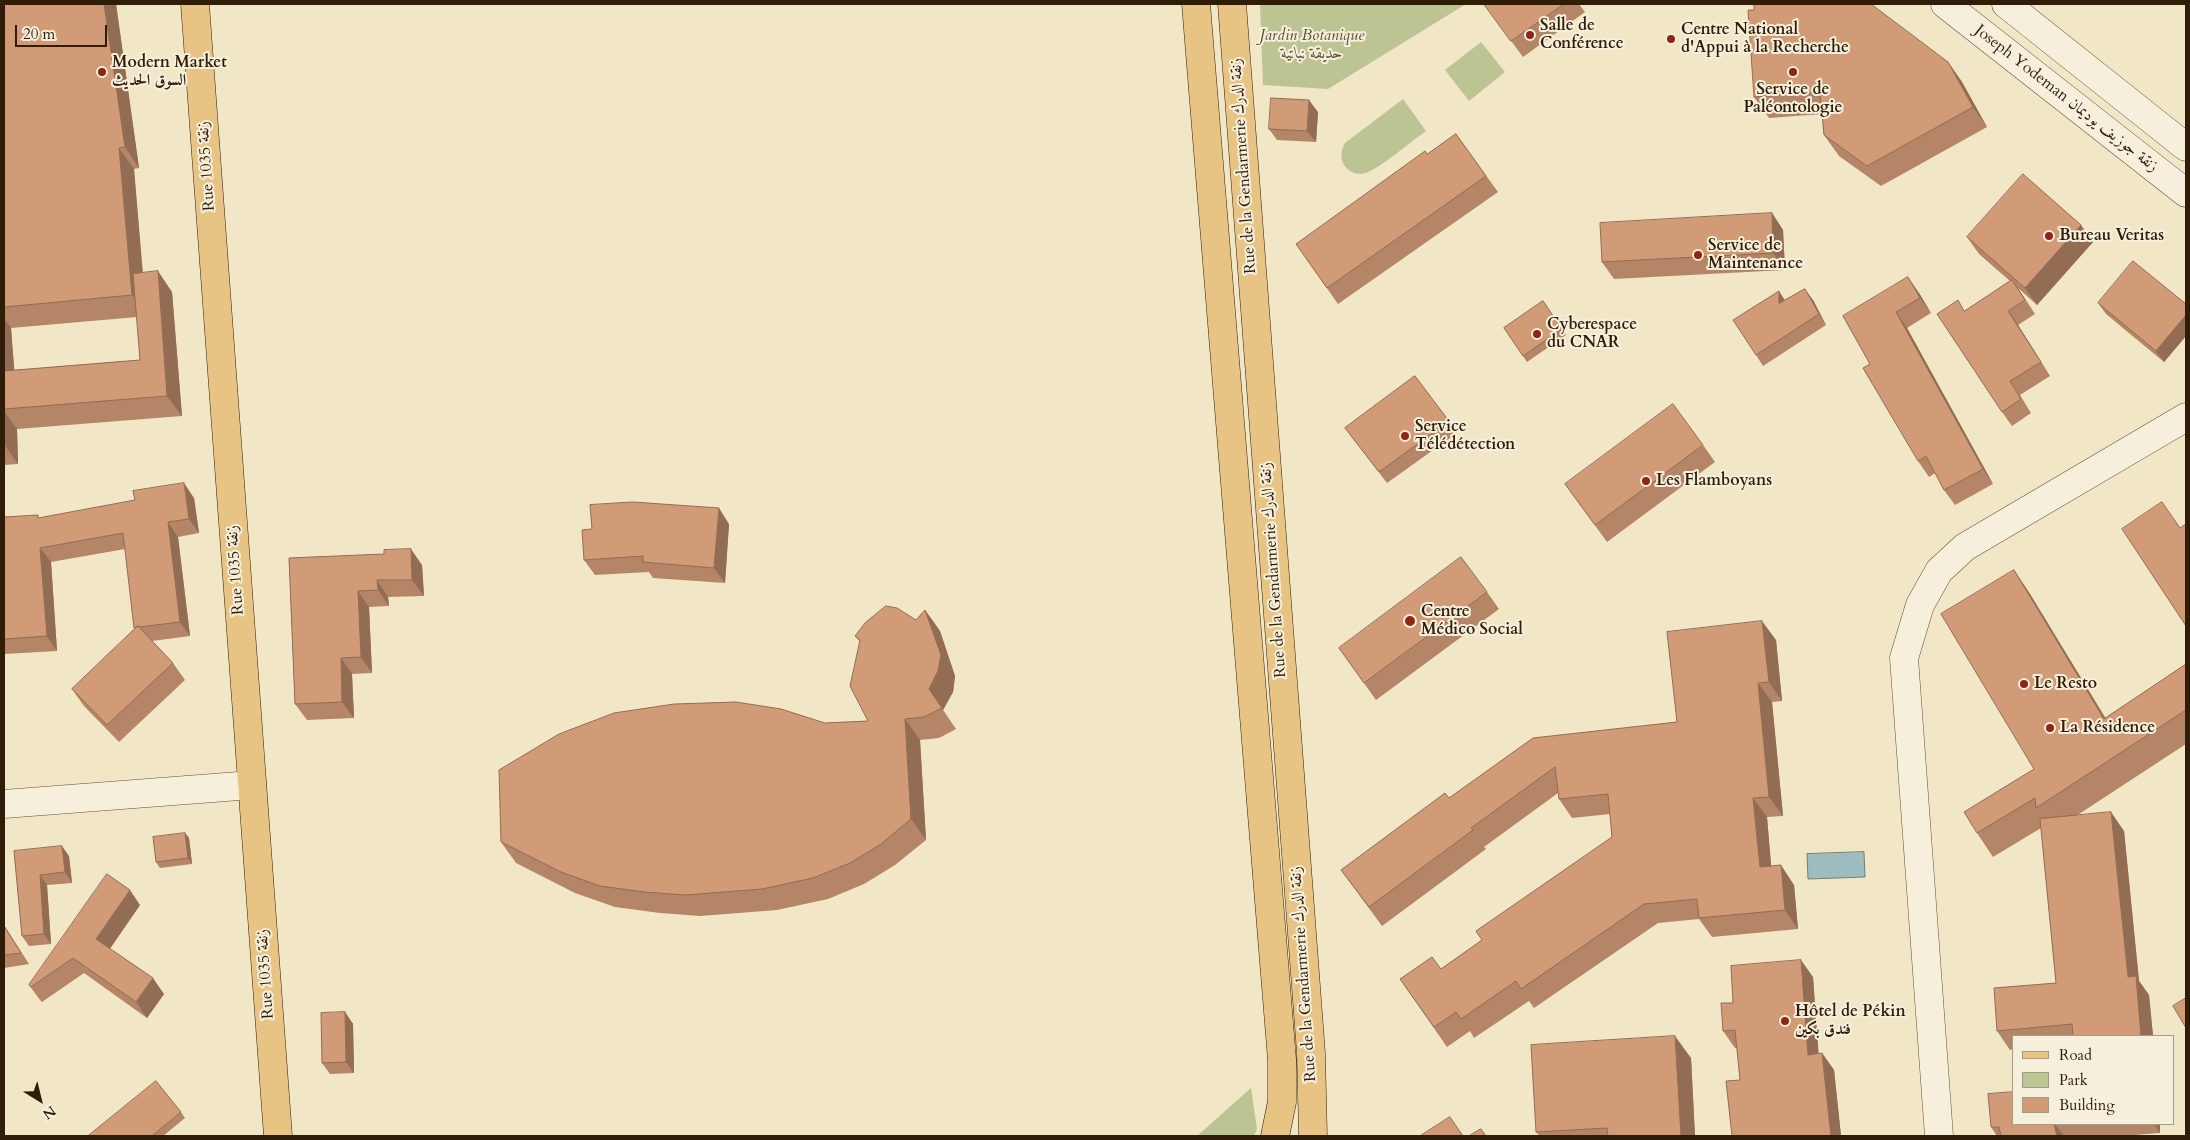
<!DOCTYPE html>
<html>
<head>
<meta charset="utf-8">
<style>
  body { margin:0 }
  #map { position:relative; width:2190px; height:1140px; overflow:hidden; background:#f1e7c7; font-family:Cardo,serif }
  canvas { display:block }
  .frame { position:absolute; inset:0; border:5px solid #301d08; pointer-events:none }
  .legend { position:absolute; left:2012px; top:1035px; width:162px; height:90px; box-sizing:border-box; background:#f6efdb; border:1px solid #a79b87; margin:0; padding:6px 9px; list-style:none; font-size:15px; color:#301d08 }
  .legend li { display:flex; align-items:center; gap:10px; height:25px }
  .legend b { width:25px; border:1px solid #a79b87 }
  .north { position:absolute; left:15px; top:1075px; width:50px; height:50px; -webkit-text-stroke:4px #f6efdb; paint-order:stroke; rotate:144deg; font-size:14px; font-weight:700; line-height:20px; text-align:center; color:#301d08 }
  .north::after { content:''; display:block; margin:auto; width:18px; height:22px; background:#301d08; clip-path:polygon(50% 0,100% 100%,50% 72%,0 100%) }
  .scale { position:absolute; left:15px; top:25px; width:92px; height:22px; box-sizing:border-box; border:2px solid #301d08; border-top:0; padding-left:6px; font-size:15px; line-height:18px; white-space:nowrap; color:#301d08; -webkit-text-stroke:4px #f6efdb; paint-order:stroke }
</style>
</head>
<body>
<div id="map">
<canvas width="2190" height="1140"></canvas>
<div class="frame"></div>
<ul class="legend">
<li><b style="height:6px;background:#e8c484"></b>Road</li>
<li><b style="height:14px;background:#bdc493"></b>Park</li>
<li><b style="height:14px;background:#d19b77"></b>Building</li>
</ul>
<div class="north">N</div>
<div class="scale">20 m</div>
</div>
<script>
const ctx = document.querySelector('canvas').getContext('2d');
ctx.lineJoin = 'round';
function paint(path, color) {
  ctx.fillStyle = color;
  ctx.fill(path, 'evenodd');
}
function strokePath(path, color, width, dash) {
  ctx.strokeStyle = color;
  ctx.lineWidth = width;
  ctx.lineCap = dash ? 'butt' : 'round';
  ctx.setLineDash(dash || []);
  ctx.stroke(path);
}
function label(font, color, halo, rows, align = 'center') {
  ctx.font = font + ' Cardo,Amiri,serif';
  ctx.lineWidth = 4;
  ctx.setLineDash([]);
  ctx.textBaseline = 'middle';
  ctx.strokeStyle = halo;
  ctx.fillStyle = color;
  for (const [text, x, y, turn = 0] of rows) {
    ctx.save();
    ctx.translate(x, y);
    ctx.rotate((+turn || 0) * Math.PI / 180);
    ctx.textAlign = isNaN(turn) ? turn : align;
    if (halo) ctx.strokeText(text, 0, 0);
    ctx.fillText(text, 0, 0);
    ctx.restore();
  }
}
paint(new Path2D(`
  M1260,4h206l-138,85 -65,-4z
  M1481,42l24,30 -36,29 -24,-31z
  M1403,99l23,32c-12,8 -52,43 -65,43 -6,0 -13,-3 -17,-9 -4,-7 -3,-15 1,-22z
  M1251,1088l6,41 -3,7h-57z`), '#bdc493');
const water = new Path2D(`
  M1864,852l1,25 -57,2 -1,-25z`);
paint(water, '#9fbdbf');
strokePath(water, '#737d76', 1);
const minor = new Path2D(`
  M1945,4l241,189
  M2006,4l180,143
  M4,804l248,-19
  M1939,1136l-35,-478 16,-53 19,-34 26,-24 221,-130`);
const major = new Path2D(`
  M195,4l83,1132
  M1196,4l86,1056v42l-7,34
  M1232,4l79,1049 2,83`);
strokePath(minor, '#605038', 29);
strokePath(major, '#301d08', 29);
strokePath(minor, '#f6efdb', 28);
strokePath(major, '#e8c484', 28);
paint(new Path2D(`
  M4,4h112l23,164 -5,1 9,104 29,19 10,124 -165,13 1,35 -14,1zM137,317l3,43 -126,10 -3,-42z
  M1484,4h95l6,8 -62,45z
  M1948,62l14,20 25,45 -106,59 -42,-30 -15,-21 -2,-21 -53,4 -15,-21z
  M1318,112l-2,30 -39,-2 -8,-11z
  M1456,134l42,58 -160,112 -42,-60z
  M1772,213l11,17 2,40 -171,9 -12,-17z
  M1967,237l126,5 -56,63 -19,-17 17,26 -17,11 32,51 -30,19 11,18 -19,13 -10,-14 -37,-101 45,-30 -31,-27z
  M1919,293l12,20 -24,15 86,156 -38,21 -11,-15 -9,-17 -6,4 -11,-16 -48,-97 -27,-48z
  M1785,300h28l13,25 -63,41 -7,-11z
  M1543,301l23,34 -39,27 -23,-34z
  M2098,303l88,1v32l-22,26 -58,-48z
  M1415,376l42,57 -70,50 -42,-55z
  M1703,445l12,17 -108,80 -42,-58z
  M194,498l5,35 -21,4 12,99 -38,5 21,22 12,17 -66,62 -35,-36 -12,-17 63,-60 -10,-80 -74,13 6,89 -53,3v-137l36,1z
  M729,524l-4,59 -72,-5 -4,-6 -54,3 -11,-15z
  M289,558l133,7 2,31 -36,1 1,9 -20,1 3,66 -20,1 2,44 -47,2 -12,-16z
  M2014,570l16,24 75,124 81,-54v80l-110,72 48,15 15,150 10,14 4,41h-139v13l-4,1 -13,-19 59,-48 -15,-155 -48,29 -16,-24 57,-64z
  M1487,592l12,17 -123,91 -37,-52z
  M925,610l15,21 15,45 -2,16 -10,18 13,19 -17,9 -19,2 6,100 -31,25 -31,19 -36,15 -51,11 -77,6 -40,-3 -45,-6 -40,-14 -59,-30 -15,-21 324,-119 43,-2 -8,-79 -5,-6 61,-16z
  M1776,640l6,61 -10,1 11,114 -16,1 4,49 23,19 4,44 -86,8 -13,-18 -41,4 -124,85 -5,-7 -55,37 -4,-7 -23,16 -47,-68 41,-10 41,-29 130,-103 -2,-23 -38,4 -13,-19 -1,-6 -74,54 2,2 -104,77 -41,-56 108,-72 228,-76z
  M185,833l4,5 3,26 -32,4 -4,-6z
  M14,851l55,5 3,27 -25,2 4,59 -22,2 -7,-10z
  M140,905l-30,44 54,45 -17,24 -63,-45 -42,29 -2,-2 -11,-15z
  M4,925l25,39 -25,4z
  M1813,977l5,77 4,-1 12,17 7,66h-109l8,-56 -3,-32h-2l-12,-17 10,-28z
  M345,1012l8,12 1,49 -24,1 -8,-11z
  M1691,1058l4,78h-155l-4,-4z
  M181,1112l4,6 -22,18h-75z
  M2014,1124h146v9l-38,3h-125l-6,-9z`), '#b48566');
paint(new Path2D(`
  M104,4h12l23,164 -14,-21z
  M1948,62l14,20 25,45 -14,-20z
  M1309,100l9,12 -2,30 -9,-11z
  M119,148l15,21 12,147 -14,-21z
  M1772,213l11,17 2,40 -12,-17z
  M2081,225l12,17 -56,63 -12,-17z
  M158,271l14,21 10,124 -15,-20z
  M1908,277l11,16 12,20 -11,-15z
  M1805,289l8,11 13,25 -7,-11z
  M1779,291l7,11 -7,1z
  M2008,311l10,14 32,51 -9,-14z
  M1896,312l11,16 86,156 -10,-15z
  M2186,315v21l-22,26 -8,-11z
  M4,318l7,10 5,63 -12,-18z
  M4,411l13,18 1,35 -14,-20z
  M184,483l10,15 5,35 -10,-14z
  M719,508l10,16 -4,59 -11,-15z
  M168,522l10,15 12,99 -10,-14z
  M40,548l11,14 6,89 -10,-15z
  M411,549l11,16 2,31 -12,-16z
  M2014,570l16,24 90,148 -16,-23z
  M377,580l11,17 1,9 -11,-16z
  M358,591l11,16 3,66 -11,-16z
  M925,610l15,21 15,45 -2,16 -10,18 13,19 -27,-40z
  M1762,621l14,19 6,61 -13,-19z
  M341,658l11,16 2,44 -12,-16z
  M1758,683l14,19 11,114 -14,-19z
  M905,719l15,21 6,100 -15,-21z
  M1753,798l14,19 6,70 -13,-20z
  M2111,812l13,19 15,150 10,14 4,41h-12l-13,-59z
  M185,833l4,5 3,26 -4,-6z
  M62,846l7,10 3,27 -7,-11z
  M1781,865l13,20 4,44 -13,-19z
  M40,875l7,10 4,59 -7,-10z
  M130,890l10,15 -34,49 -10,-15z
  M1801,960l12,17 7,95 -12,-17z
  M153,978l11,16 -17,24 -11,-16z
  M345,1012l8,12 1,49 -8,-11z
  M1675,1036l16,22 4,78h-14z
  M1822,1053l12,17 7,66h-10z
  M2054,1124h1l9,12h-7z
  M2154,1124h6v9z`), '#926c53');
const building = new Path2D(`
  M4,4h100l21,143 -6,1 13,147 -128,12z
  M1484,4h80l-53,37z
  M1754,4h117l77,58 25,45 -106,59 -43,-31 -4,-43 -66,5 -6,-87h6z
  M1271,98l38,2 -2,31 -38,-2z
  M1456,134l30,42 -159,112 -31,-44 129,-93 2,3z
  M2023,174l58,51 -56,63 -58,-51z
  M1772,213l1,40 -171,9 -2,-39z
  M2133,261l53,43v11l-30,36 -58,-48z
  M158,271l9,125 -163,13v-38l136,-11 -7,-86z
  M1908,277l12,21 -24,14 87,157 -39,21 -18,-34 -8,5 -55,-93 7,-4 -27,-48z
  M2012,280l13,20 -17,11 33,51 -31,19 11,18 -19,13 -65,-98 21,-14 6,11z
  M1805,289l14,25 -63,41 -23,-35 46,-29v12z
  M1543,301l19,28 -39,27 -19,-28z
  M1415,376l34,45 -70,51 -34,-44z
  M1673,404l30,41 -108,80 -30,-41z
  M184,483l5,36 -21,3 12,100 -41,5 -1,-1 -4,2 -11,-95 -83,15 7,88 -43,3v-122l34,-2v3l97,-18 -2,-9z
  M633,502l86,6 -5,60 -71,-6v-6l-59,4 -2,-30 10,-1 -2,-24z
  M2162,502l18,26 6,-4v102l-64,-97z
  M411,549l1,31h-35l1,10 -20,1 3,66 -20,1 1,44 -47,2 -6,-146 95,-4v-4z
  M1461,557l26,35 -123,91 -25,-35z
  M2014,570l90,149 82,-55v46l-150,98 -1,-10 -58,35 -13,-21 70,-43 -93,-155z
  M886,606l11,2 19,12 9,-10 16,45 -3,16 -9,18 13,19 -18,9 -19,2 6,100 -30,25 -31,19 -37,15 -51,11 -77,6 -40,-3 -45,-6 -39,-14 -60,-30 -2,-72 60,-36 55,-21 60,-9 62,-2 45,7 44,14 43,-2 -18,-35 10,-46 -5,-4 10,-13z
  M1762,621l7,61 -11,1 11,114 -16,1 7,69 21,-2 4,45 -86,8 -2,-19 -53,5 -123,85 -5,-8 -55,38 -5,-7 -22,15 -34,-48 32,-22 9,12 41,-29 -6,-9 136,-94 -4,-43 -49,5 -4,-32 -84,61 2,2 -104,77 -28,-37 104,-77 4,5 84,-60 144,-16 -10,-90z
  M138,626l35,37 -66,62 -35,-36z
  M2111,812l17,165 8,-1 5,60h-68l-1,-12 -75,7 -3,-43 62,-5 -16,-164z
  M185,833l3,25 -32,4 -3,-25z
  M62,846l3,26 -25,3 4,59 -22,2 -8,-85z
  M107,874l23,16 -34,49 57,39 -17,24 -63,-44 -42,29 -2,-2z
  M4,926l17,27 -17,2z
  M1801,960l7,95 14,-2 9,83h-99l-6,-55 14,-1 -5,-50 -12,1 -2,-28h12l-2,-37z
  M2186,998v30l-13,-22z
  M345,1012l1,50 -24,1 -1,-50z
  M1675,1036l6,100h-73l-1,-8 -71,4 -5,-87z
  M156,1081l25,31 -28,23 1,1h-66z
  M2014,1092v32h40l3,12h-56l-2,-9h-8l-3,-33z
  M1450,1117l13,19h-43z
  M1481,1129l5,7h-17z`);
paint(building, '#d19b77');
strokePath(building, '#926c53', 1);
for (const [x, y, r, color] of [
  [1530,35,5,"#8f2418"],
  [1671,39,5,"#8f2418"],
  [102,72,5,"#8f2418"],
  [1793,72,5,"#8f2418"],
  [2049,236,5,"#8f2418"],
  [1698,255,5,"#8f2418"],
  [1537,334,5,"#8f2418"],
  [1405,436,5,"#8f2418"],
  [1646,481,5,"#8f2418"],
  [1410,621,6,"#8f2418"],
  [2024,684,5,"#8f2418"],
  [2050,728,5,"#8f2418"],
  [1785,1021,5,"#8f2418"]
]) {
  const dot = new Path2D();
  dot.arc(x, y, r, 0, 2 * Math.PI);
  ctx.fillStyle = color;
  ctx.fill(dot);
  strokePath(dot, '#f6efdb', 2);
}
label('bold 16px', '#301d08', '#f6efdb', [
  ["Salle de",1540,26],
  ["Conférence",1540,44],
  ["Centre National",1681,30],
  ["d'Appui à la Recherche",1681,48],
  ["Modern Market",112,63],
  ["السوق الحديث",112,81],
  ["Service de",1793,90,"center"],
  ["Paléontologie",1793,108,"center"],
  ["Bureau Veritas",2059,236],
  ["Service de",1708,246],
  ["Maintenance",1708,264],
  ["Cyberespace",1547,325],
  ["du CNAR",1547,343],
  ["Service",1415,427],
  ["Télédétection",1415,445],
  ["Les Flamboyans",1656,481],
  ["Centre",1421,612],
  ["Médico Social",1421,630],
  ["Le Resto",2034,684],
  ["La Résidence",2060,728],
  ["Hôtel de Pékin",1795,1012],
  ["فندق بكين",1795,1030]
], 'left');
label('italic 16px', '#5a4f32', '#f6efdb', [
  ["Jardin Botanique",1312,36],
  ["حديقة نباتية",1312,54]
]);
label('16px', '#301d08', '#f6efdb', [
  ["Joseph Yodeman زنقة جوزيف يوديمان",2066,99,38],
  ["Rue 1035 زنقة",207,166,-94],
  ["Rue de la Gendarmerie زنقة الدرك",1244,166,-94],
  ["Rue 1035 زنقة",236,570,-94],
  ["Rue de la Gendarmerie زنقة الدرك",1274,570,-94],
  ["Rue 1035 زنقة",266,974,-94],
  ["Rue de la Gendarmerie زنقة الدرك",1304,974,-94]
]);
</script>
</body>
</html>
